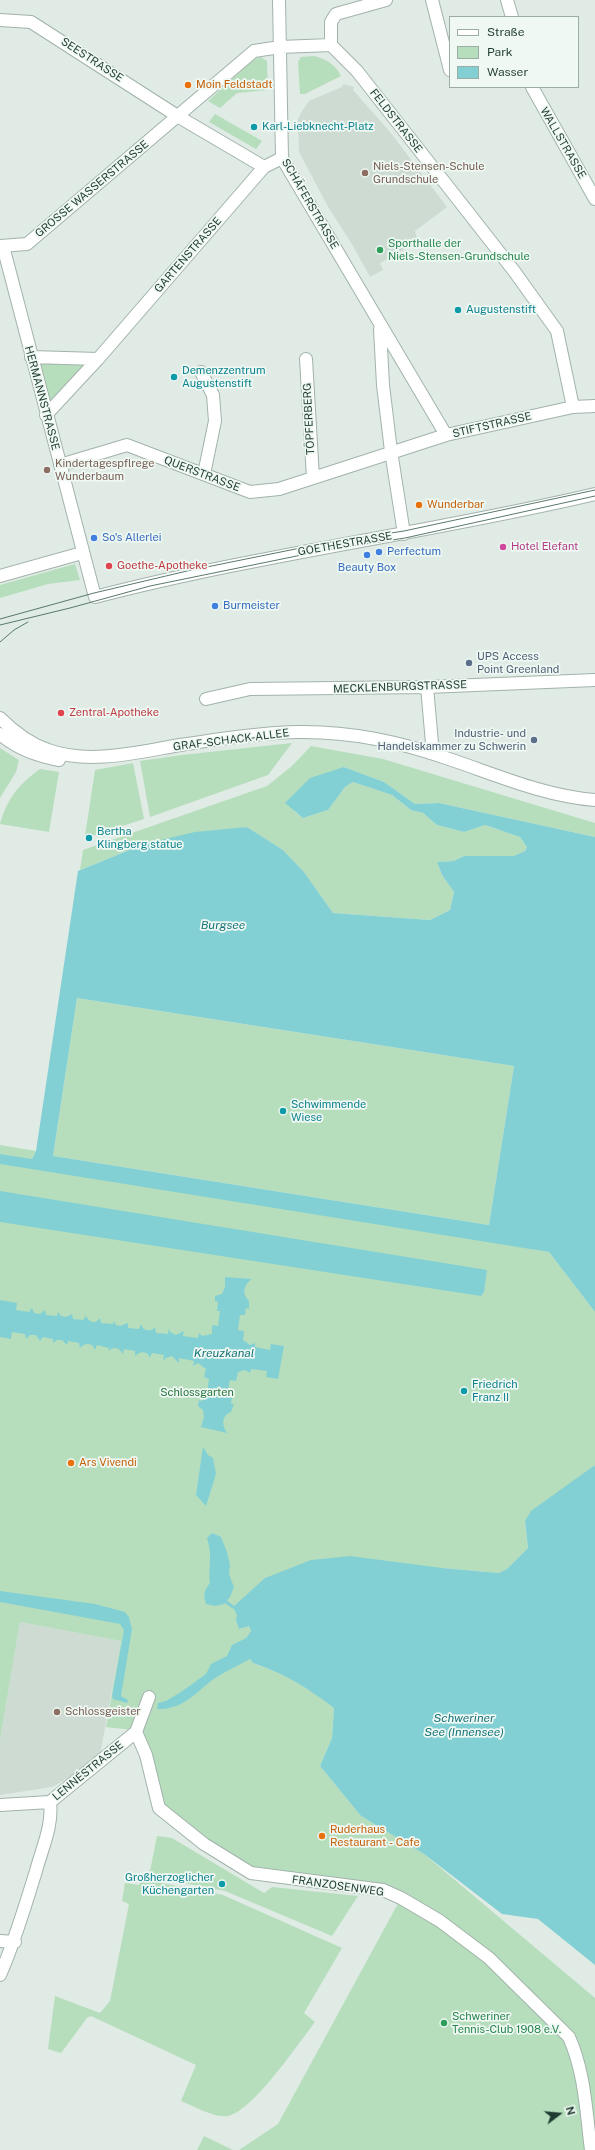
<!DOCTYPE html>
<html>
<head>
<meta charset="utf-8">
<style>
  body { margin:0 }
  #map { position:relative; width:595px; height:2150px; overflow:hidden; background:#dfebe4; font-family:"Public Sans",sans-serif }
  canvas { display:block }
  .legend { position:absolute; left:449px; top:16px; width:130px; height:72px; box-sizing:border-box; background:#eff8f3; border:1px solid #9cada5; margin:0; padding:5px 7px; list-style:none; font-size:12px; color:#1f3c31 }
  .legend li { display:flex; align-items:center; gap:8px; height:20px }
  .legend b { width:20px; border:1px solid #9cada5 }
  .north { position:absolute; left:539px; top:2094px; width:40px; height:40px; -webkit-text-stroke:3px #eff8f3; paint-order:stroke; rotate:74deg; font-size:11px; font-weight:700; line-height:16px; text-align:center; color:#1f3c31 }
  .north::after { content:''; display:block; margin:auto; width:14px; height:18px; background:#1f3c31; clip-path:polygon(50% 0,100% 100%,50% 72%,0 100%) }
</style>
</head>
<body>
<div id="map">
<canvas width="595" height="2150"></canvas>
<ul class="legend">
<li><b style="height:5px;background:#fff"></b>Straße</li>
<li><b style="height:11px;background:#b6debd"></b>Park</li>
<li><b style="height:11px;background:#83d0d4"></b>Wasser</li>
</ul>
<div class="north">N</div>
</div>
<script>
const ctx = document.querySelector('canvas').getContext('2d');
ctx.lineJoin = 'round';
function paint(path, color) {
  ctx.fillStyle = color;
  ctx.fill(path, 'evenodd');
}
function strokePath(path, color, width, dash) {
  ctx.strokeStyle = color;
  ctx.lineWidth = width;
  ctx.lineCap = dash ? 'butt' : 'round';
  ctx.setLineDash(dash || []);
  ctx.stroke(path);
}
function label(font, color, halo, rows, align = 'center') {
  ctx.font = font + ' "Public Sans",sans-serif';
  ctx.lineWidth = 3.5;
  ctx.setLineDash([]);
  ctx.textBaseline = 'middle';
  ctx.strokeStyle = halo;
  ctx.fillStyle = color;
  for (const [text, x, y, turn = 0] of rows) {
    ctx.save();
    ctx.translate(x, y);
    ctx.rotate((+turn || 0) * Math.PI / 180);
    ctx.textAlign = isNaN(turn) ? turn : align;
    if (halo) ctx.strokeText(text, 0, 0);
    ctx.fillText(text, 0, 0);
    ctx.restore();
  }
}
paint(new Path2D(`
  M343,84l11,3 -1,3 37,42 57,75 -32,24 3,11 -38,21 3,7 -13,7 -17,-31 -26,-41 -28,-53 -1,-33 4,-8 7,-10 33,-14z
  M20,1622l101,19 -21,114 -33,24 -15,8 -52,8v-55z`), '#cddbd3');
paint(new Path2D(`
  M314,56c12,3 21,8 27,20l-36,18h-5l-2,-32 3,-5z
  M261,57l6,4 1,29 -31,3 -17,15 -12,-7 45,-41z
  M215,114l47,27 -6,8 -47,-27z
  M32,357l66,2 -52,56z
  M75,564l5,16 -32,4 -48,14v-13z
  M292,743l-24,32 -118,42 -10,-56 42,-6z
  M311,746l72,13 212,64v14l-156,-34 -24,1 -31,-22 -40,-15 -50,44 9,7 25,-8 17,-23 8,-5 39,13 19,15 12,3 14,12 27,7 21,-7 35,12 7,10 -2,4 -10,5h-51l-9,5 -18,1 5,13 12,17 -4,18 -20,10 -97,-7 -29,-41 -21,-22 -36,-23 -103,17 -64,26 3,-20 184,-64 25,-20z
  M0,748l19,12 -3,12 -16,26z
  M133,763l11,56 -56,18 -3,-1 10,-66z
  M40,769l19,3 -10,60 -49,-8c7,-25 19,-40 40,-55z
  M77,998l437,68 -25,159 -436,-69z
  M0,1145l36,6 -4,8 517,93 46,60v153l-70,56 3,27 -21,21 -8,4 -57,-5 -205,47 2,14 10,-3 2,5 -5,7 7,25 31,12 25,14 25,19 -2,30 -12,28 41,50 63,38 171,144v152h-356l39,-26 123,-226 -150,-25 -92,-65 -17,-77 -36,-4 15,-86 -101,-19 -20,118z
  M157,1836l15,2 92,55 8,-6 86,9 -26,40 -107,-45 -76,-15z
  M141,1879l82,16 119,53 -38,65 11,9c-17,22 -62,89 -87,94 -15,2 -34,-10 -47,-15l15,-36 -105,-49 -4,2 -26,35 -13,-4 7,-53 45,17 10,-12 19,-97 -7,-3 3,-18 14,2z
  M204,2136l29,14h-36z`), '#b6debd');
paint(new Path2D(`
  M344,767l40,15 31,22 24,-1 156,34v475l-46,-60 -549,-88v-10l32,5 4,-8 42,-280 66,-27 51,-12 52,-5 36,23 21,22 29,41 97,7 20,-10 4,-18 -12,-17 -5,-13 17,-1 10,-5h50l11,-5 2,-4 -7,-10 -35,-12 -21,7 -27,-7 -14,-12 -12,-3 -19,-15 -39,-13 -8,5 -17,23 -25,8 -18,-15 25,-25zM77,998l437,68 -25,159 -436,-69z
  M0,1191l487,79 -3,22 -3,4 -481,-74z
  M225,1277l27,2c-8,6 -11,14 -3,22v8l-3,-1 -1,7h-5l-2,15 6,1 -1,9 7,5 5,-2v4l15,3 1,-6 13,2 -6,33 -12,-2 1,-6 -16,-2 -1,4 -5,-3 -7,2 -2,9 -6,-1 -3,15 5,2 -1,7h3l-3,8c-10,4 -9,13 -4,21l-26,-6 3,-10 -1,-7 -5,-4 1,-6 3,1 1,-9 4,1 2,-14 -5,-2 2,-8 -8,-6 -5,3 1,-5 -15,-3v5l-7,-7 -6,2 -3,3 1,-6 -12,-2 -2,5 -2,-4c-6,-3 -8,-2 -13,2v-5l-11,-2 -1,5c-4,-7 -9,-8 -15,-3l1,-3 -12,-3 -2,5 -3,-5c-5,-2 -8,-1 -12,3l-1,-5 -11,-2 -1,4 -5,-5h-5l-4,3v-4l-10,-2 -3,4 -4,-6h-6l-4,4 -1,-5 -13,-2 -1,7 -11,-2v-37l17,3 -1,7 13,2 3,-4 2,5 6,1 5,-4 1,5 11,1 1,-4 3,4 5,1 6,-3 1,5 10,1 3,-4c3,5 4,6 10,6l4,-4 1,5 12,1 1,-3 2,4 4,1 8,-3v5l11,1 2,-5c2,6 5,7 11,6l3,-3 1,6 12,1 1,-6 1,4 6,3 8,-4 -1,5 15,2 1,-5 3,3 10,-2v-9l6,1 2,-15h-3l1,-9 -3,-1v-5l7,-2 3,-7z
  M203,1447l5,8 5,3 3,16 -10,32 -10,-11z
  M595,1465v500l-57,-46 -36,-5 -78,-60 -63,-38 -41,-50 12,-28 2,-30c-29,-22 -47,-33 -81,-45l-3,-4c-13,7 -28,14 -39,22 -17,14 -30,29 -54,28l1,-6 8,-2 15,-9 25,-18 5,-10 16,-8 5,-11 14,-7 5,-7 -2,-5 -10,3 -3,-9 1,-5 -4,-8 32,-29 46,-18 39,-4 92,12 57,5 8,-4 21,-21 -3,-27 6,-10z
  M212,1533l9,4 6,15 3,13 -1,9 5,13 -4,10 -6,7 -9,2 -9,-2c-3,-10 -2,-13 4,-21 -2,-18 3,-26 -3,-45z
  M0,1591l95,13 30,8 4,5 3,12 -11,67 7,4 -1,3 -14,-4 -1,-3 12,-66 -4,-6 -120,-22z`), '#83d0d4');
strokePath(new Path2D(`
  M225,1601l8,6`), '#83d0d4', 3);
const minor = new Path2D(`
  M279,0l3,158 164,277
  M432,0l18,70
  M507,0l5,17
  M0,20l31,2 148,95 85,50
  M331,45v-23l5,-8 50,-14
  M532,87l63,112
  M0,246l27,-2 227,-193 26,-4 51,-2 26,26 103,131 54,69 43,60 16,76
  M3,246l92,351c165,-43 334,-64 500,-103
  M380,329l3,56 8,66 13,83
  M31,357l67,2
  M306,359l7,119
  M201,372l12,23 2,26 -11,53
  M46,415l52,-56 166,-192 18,-9
  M60,465l67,-20 123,47 29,-3 167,-54 127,-28 22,-1
  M0,576l82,-23
  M427,687l5,56 -2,10
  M206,699l44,-10 177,-2 168,-7
  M0,718c13,13 30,26 48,32 41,15 91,2 132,-5 39,-6 78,-12 117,-13 52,-1 104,10 152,27 48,16 95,37 146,41
  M0,734c17,15 37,22 59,26
  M136,1732l10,23 13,53 45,36 47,29 124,16 8,1 18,8 39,23 49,37 80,79c16,36 17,74 22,113
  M0,1805l50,-3 86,-70 13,-35
  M0,1941l15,1
  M0,1975c15,-34 25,-69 36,-104 6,-23 17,-45 14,-69`);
strokePath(minor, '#a2b3ab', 14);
strokePath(minor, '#fff', 12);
strokePath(new Path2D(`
  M0,619l94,-26 93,-22 138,-28 79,-12 191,-41
  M0,625l70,-17 80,-22 176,-36 79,-12 190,-42
  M0,642l14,-12 14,-8`), '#59786c', 1);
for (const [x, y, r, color] of [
  [188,85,4,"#e8710a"],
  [254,127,4,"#0f9aa8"],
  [365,173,4,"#8d6e63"],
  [380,250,4,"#2e9e5b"],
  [458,310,4,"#0f9aa8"],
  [174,377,4,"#0f9aa8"],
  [47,470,4,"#8d6e63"],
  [419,505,4,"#e8710a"],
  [94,538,4,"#3f7fe0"],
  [503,547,4,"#d1479c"],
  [379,552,4,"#3f7fe0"],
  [367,555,4,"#3f7fe0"],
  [109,566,4,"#e0444e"],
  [215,606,4,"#3f7fe0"],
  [469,663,4,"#5c6f8a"],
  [61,713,4,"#e0444e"],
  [534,740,4,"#5c6f8a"],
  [89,838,4,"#0f9aa8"],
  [283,1111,4,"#0f9aa8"],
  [464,1391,4,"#0f9aa8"],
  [71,1463,4,"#e8710a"],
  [57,1712,4,"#8d6e63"],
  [322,1836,4,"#e8710a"],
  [222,1884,4,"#0f9aa8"],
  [444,2023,4,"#2e9e5b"]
]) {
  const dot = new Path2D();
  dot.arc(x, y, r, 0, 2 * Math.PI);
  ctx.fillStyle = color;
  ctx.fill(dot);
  strokePath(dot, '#eff8f3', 1.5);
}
label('11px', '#1f3c31', '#eff8f3', [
  ["SEESTRASSE",92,60,33],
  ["FELDSTRASSE",396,121,52],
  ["WALLSTRASSE",563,143,60],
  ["GROSSE WASSERSTRASSE",92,189,-40],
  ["SCHÄFERSTRASSE",310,204,60],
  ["GARTENSTRASSE",188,255,-49],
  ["HERMANNSTRASSE",42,398,75],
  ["TÖPFERBERG",309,419,-93],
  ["STIFTSTRASSE",492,425,-13],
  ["QUERSTRASSE",202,474,21],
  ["GOETHESTRASSE",345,544,-10],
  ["MECKLENBURGSTRASSE",400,687,-2],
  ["GRAF-SCHACK-ALLEE",231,740,-7],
  ["LENNÉSTRASSE",88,1771,-39],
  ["FRANZOSENWEG",338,1886,8]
]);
label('11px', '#c56008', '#eff8f3', [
  ["Moin Feldstadt",196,85],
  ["Wunderbar",427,505],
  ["Ars Vivendi",79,1463],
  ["Ruderhaus",330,1830],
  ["Restaurant - Cafe",330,1843]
], 'left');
label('11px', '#0d838f', '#eff8f3', [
  ["Karl-Liebknecht-Platz",262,127],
  ["Augustenstift",466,310],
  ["Demenzzentrum",182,371],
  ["Augustenstift",182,384],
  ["Bertha",97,832],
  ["Klingberg statue",97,845],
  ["Schwimmende",291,1105],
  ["Wiese",291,1118],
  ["Friedrich",472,1385],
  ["Franz II",472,1398],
  ["Großherzoglicher",214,1878,"right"],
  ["Küchengarten",214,1891,"right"]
], 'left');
label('11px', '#785e54', '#eff8f3', [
  ["Niels-Stensen-Schule",373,167],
  ["Grundschule",373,180],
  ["Kindertagespflrege",55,464],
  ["Wunderbaum",55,477],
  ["Schlossgeister",65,1712]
], 'left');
label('11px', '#27864d', '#eff8f3', [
  ["Sporthalle der",388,244],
  ["Niels-Stensen-Grundschule",388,257],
  ["Schweriner",452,2017],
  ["Tennis-Club 1908 e.V.",452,2030]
], 'left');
label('11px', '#366cbe', '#eff8f3', [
  ["So's Allerlei",102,538],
  ["Perfectum",387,552],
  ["Beauty Box",367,568,"center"],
  ["Burmeister",223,606]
], 'left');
label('11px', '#b23c85', '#eff8f3', [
  ["Hotel Elefant",511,547]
], 'left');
label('11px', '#be3a42', '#eff8f3', [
  ["Goethe-Apotheke",117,566],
  ["Zentral-Apotheke",69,713]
], 'left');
label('11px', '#4e5e75', '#eff8f3', [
  ["UPS Access",477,657],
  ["Point Greenland",477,670],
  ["Industrie- und",526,734,"right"],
  ["Handelskammer zu Schwerin",526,747,"right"]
], 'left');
label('11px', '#27743d', '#eff8f3', [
  ["Schlossgarten",197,1393]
]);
label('italic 12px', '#17747a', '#eff8f3', [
  ["Burgsee",223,925],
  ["Kreuzkanal",224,1353],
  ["Schweriner",464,1718],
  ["See (Innensee)",464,1732]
]);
</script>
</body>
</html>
